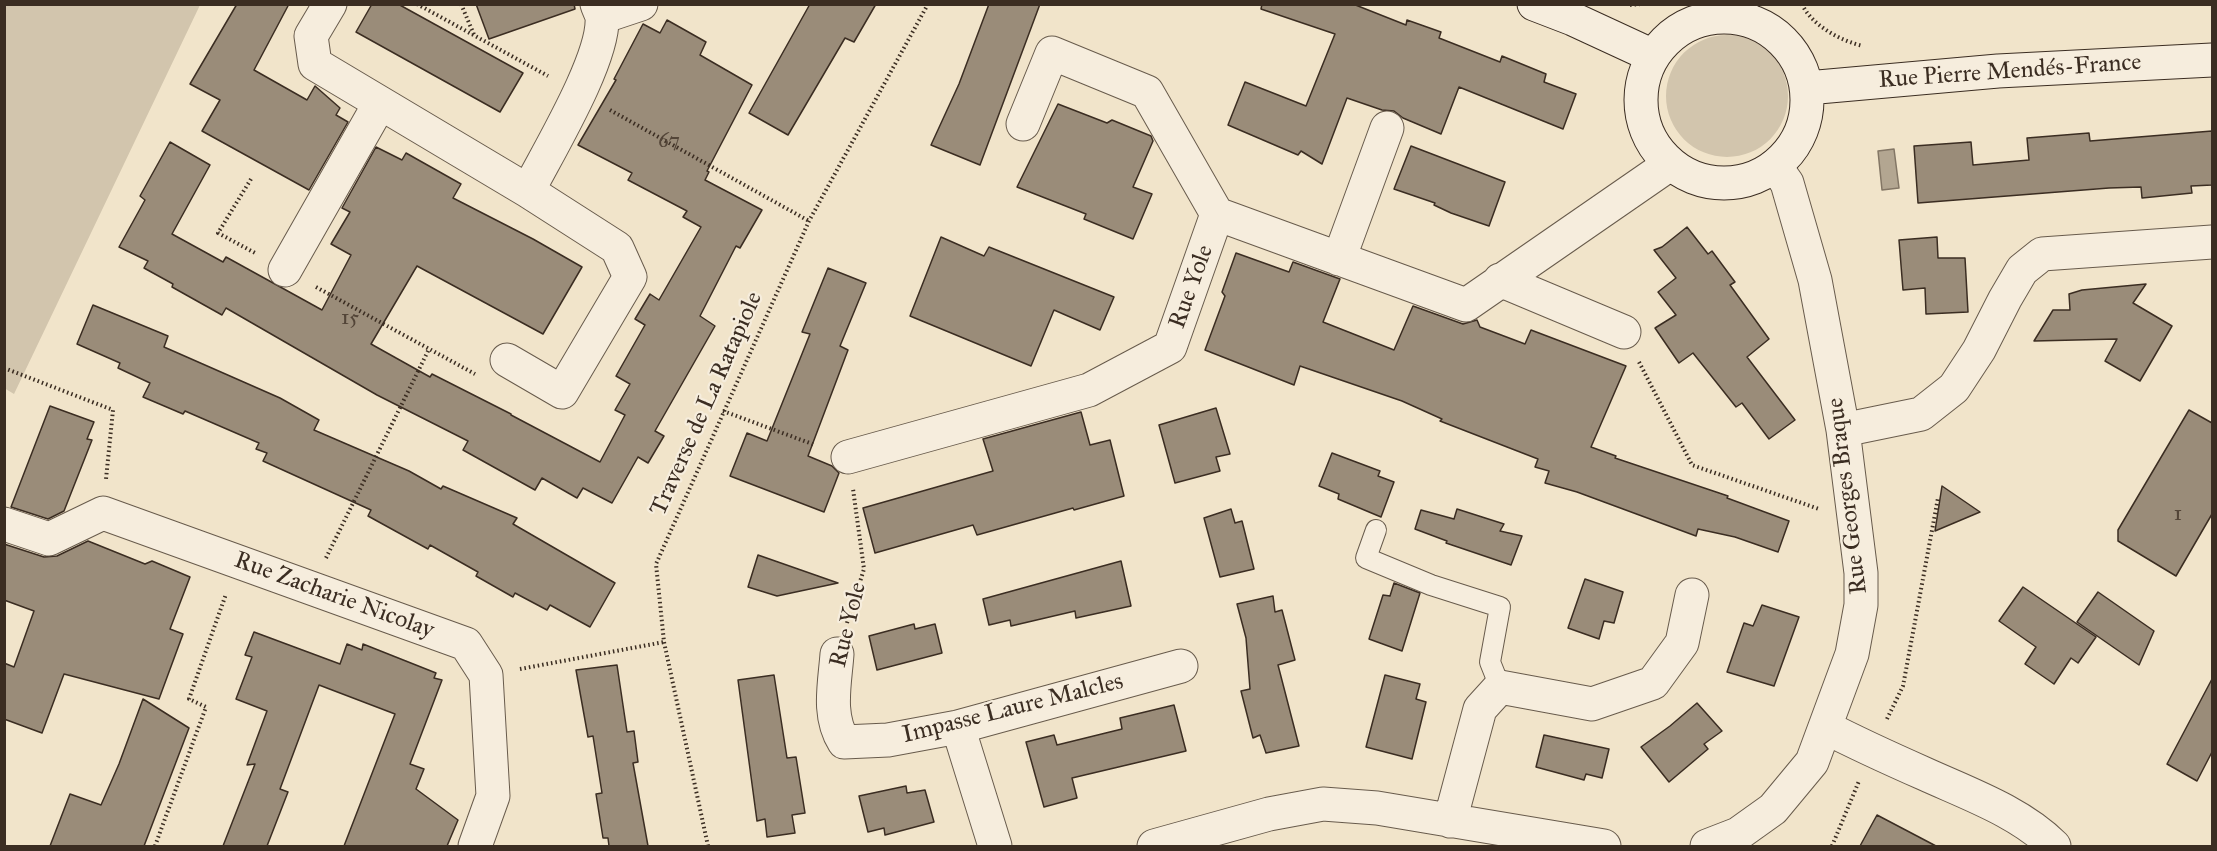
<!DOCTYPE html>
<html>
<head>
<meta charset="utf-8">
<style>
  body { margin:0 }
  #map { position:relative; width:2217px; height:851px; overflow:hidden; background:#f1e4ca; font-family:"IM FELL Great Primer",serif }
  canvas { display:block }
  .frame { position:absolute; inset:0; border:6px solid #3b2d22; pointer-events:none }
</style>
</head>
<body>
<div id="map">
<canvas width="2217" height="851"></canvas>
<div class="frame"></div>
</div>
<script>
const ctx = document.querySelector('canvas').getContext('2d');
ctx.lineJoin = 'round';
function paint(path, color) {
  ctx.fillStyle = color;
  ctx.fill(path, 'evenodd');
}
function strokePath(path, color, width, dash) {
  ctx.strokeStyle = color;
  ctx.lineWidth = width;
  ctx.lineCap = dash ? 'butt' : 'round';
  ctx.setLineDash(dash || []);
  ctx.stroke(path);
}
function label(font, color, halo, rows, align = 'center') {
  ctx.font = font + ' "IM FELL Great Primer",serif';
  ctx.lineWidth = 4.5;
  ctx.setLineDash([]);
  ctx.textBaseline = 'middle';
  ctx.strokeStyle = halo;
  ctx.fillStyle = color;
  for (const [text, x, y, turn = 0] of rows) {
    ctx.save();
    ctx.translate(x, y);
    ctx.rotate((+turn || 0) * Math.PI / 180);
    ctx.textAlign = isNaN(turn) ? turn : align;
    if (halo) ctx.strokeText(text, 0, 0);
    ctx.fillText(text, 0, 0);
    ctx.restore();
  }
}
paint(new Path2D(`
  M4,5h196l-186,389 -10,-6z
  M1666 96a61 61 0 1 1 122 0a61 61 0 1 1-122 0Z`), '#d2c5ad');
const water = new Path2D(`
  M1894,149l5,39 -17,2 -4,-39z`);
paint(water, '#b3a691');
strokePath(water, '#837665', 1.5);
const building = new Path2D(`
  M237,4h52l-35,66 53,30 8,-14 25,22 -4,7 12,7 -39,68 -107,-59 18,-31 -30,-16z
  M372,4h26l125,69 -23,39 -144,-80z
  M476,4h98l1,5 -86,30z
  M810,4h66l-22,38 -9,-4 -57,97 -39,-22z
  M989,4h51l-60,161 -49,-20 28,-61z
  M1262,4h91l53,21 1,-5 34,12 -2,6 61,24 2,-6 44,18 -2,8 32,12 -13,35 -104,-42 -18,47 -38,-16 -9,-7 -12,-1 -35,-12 -25,66 -21,-13 -3,4 -70,-30 17,-43 61,24 29,-72 -74,-25z
  M667,20l39,22 -6,13 52,30 -45,86 2,1 -4,8 57,30 -22,38 -4,-2 -36,70 15,10 -60,105 9,5 -16,27 -10,-6 -26,46 -29,-15 -6,10 -35,-20 -7,12 -72,-40 5,-9 -91,-46 -151,-87 -4,7 -50,-28 1,-3 -29,-16 4,-7 -29,-14 26,-47 -5,-4 30,-54 40,23 -38,69 51,28 3,-5 96,53 29,-55 -20,-11 19,-32 -8,-4 34,-61 26,13 4,-7 55,31 -8,14 80,41 49,28 -39,67 -126,-68 -46,78 59,33 2,-3 79,40v1l89,47 25,-47 -10,-5 15,-26 -14,-8 29,-51 -10,-6 15,-25 9,6 42,-73 -18,-10 4,-6 -59,-31 4,-7 -54,-28 38,-65 -2,-1 29,-55 17,9z
  M1058,104l49,19 5,-3 39,16 2,5 -20,46 19,7 -19,45 -49,-20 2,-5 -69,-27z
  M2212,131v54l-21,1 1,7 -50,5 -1,-11 -32,1 -191,15 -4,-57 57,-4 2,23 56,-5 -2,-22 62,-5 1,8z
  M1411,146l94,36 -16,44 -38,-13 -17,-8 1,-2 -41,-14z
  M1687,227l21,27 4,-3 23,31 -5,3 39,54 -22,18 48,63 -26,19 -27,-36 -6,4 -43,-54 -14,10 -24,-35 21,-13 -18,-23 18,-14 -22,-28 8,-3z
  M941,237l43,19 5,-9 125,50 -14,33 -46,-20 -23,56 -121,-50z
  M1937,237l1,21h27l3,54 -42,2 -1,-26 -22,2 -4,-50z
  M1236,253l53,19 4,-10 47,17 -17,43 71,28 19,-44 50,18 14,-4 3,7 45,17 6,-14 95,36 -35,81 25,9 -1,2 113,38 -1,2 62,23 -11,31 -43,-15 -37,-8 -2,7 -119,-44 -32,-9 4,-12 -14,-4 3,-8 -98,-38 2,-2 -40,-18 -102,-35 -6,19 -89,-35 20,-54 -3,-4z
  M828,268l38,15 -26,63 8,4 -40,106 24,10 7,7 -15,39 -94,-36 17,-43 20,8 43,-107 -8,-2z
  M2146,284l-13,19 39,23 -32,55 -35,-20 12,-22 -83,2 19,-31h17l-1,-16 13,-4z
  M93,305l75,31 -4,11 116,51 39,22 -5,10 95,41 32,18 2,-3 74,32 -4,6 102,59 -25,44 -40,-22 -3,5 -32,-17 -2,4 -37,-21 2,-4 -48,-27 -2,4 -60,-33 3,-6 -108,-49 4,-8 -11,-4 3,-6 -74,-32 -2,3 -40,-17 7,-14 -32,-15 2,-5 -43,-19z
  M50,406l44,16 -7,17 5,1 -28,71 -16,8 -37,-12z
  M1216,408l14,46 -14,3 4,14 -45,12 -16,-58z
  M2189,410l23,13v91l-36,62 -58,-35v-11z
  M1081,412l9,33 20,-5 14,56 -50,14 -1,-2 -96,27 -4,-10 -98,28 -12,-45 130,-37 -10,-32z
  M1332,453l48,18 -2,5 16,6 -13,35 -43,-18 1,-5 -20,-8z
  M1942,486l38,26 -45,19z
  M1231,509l4,14 7,-2 12,48 -34,8 -16,-59z
  M1457,509l47,15 -4,7 22,5 -11,29 -65,-22 1,-2 -32,-12 6,-19 33,9z
  M88,541l57,23 7,-3 38,16 -20,52 13,5 -24,65 -95,-25 -22,59 -38,-14v-56l10,4 20,-56 -30,-11v-56l40,13 13,-1z
  M758,555l80,28 -61,13 -29,-9z
  M1121,561l10,45 -55,12 -1,-7 -64,15 -1,-6 -21,5 -6,-26z
  M1585,579l38,13 -9,31 -10,-2 -5,18 -31,-11z
  M1394,583l26,10 -18,58 -33,-12 14,-44 7,1z
  M2023,587l73,50 -18,26 -7,-5 -17,26 -29,-20 11,-17 -37,-26z
  M2098,592l56,39 -15,34 -62,-43z
  M1273,596l2,16 7,-2 13,50 -17,5 21,81 -33,7 -6,-18 -7,3 -12,-47 9,-2 -4,-51 -9,-34z
  M1762,605l37,12 -25,69 -47,-14 17,-49 9,3z
  M914,624l1,5 20,-5 7,29 -65,17 -8,-34z
  M254,632l86,32 7,-20 15,6 1,-6 73,29 -2,5 8,2 -32,84 14,5 -8,20 42,31 -11,26h-103l51,-132 -76,-29 -39,104 8,3 -21,54h-44l32,-82 -8,1 20,-54 -31,-12 16,-42 -7,-2z
  M617,665l10,67 7,-1 4,31 -5,1 15,83h-39l-1,-8h-5l-7,-44 6,-1 -9,-57 -5,1 -12,-67z
  M774,675l13,83 9,-1 9,56 -13,2 3,18 -28,4 -2,-18 -8,2 -19,-141z
  M1385,675l35,9 -4,15 10,3 -14,57 -46,-12z
  M2212,679v73l-15,29 -30,-17z
  M143,699l46,29 -45,118h-94l20,-52 31,11 18,-41z
  M1697,703l25,28 -18,13 4,5 -39,33 -28,-35 29,-21z
  M1174,705l12,46 -114,27 5,20 -33,9 -18,-65 28,-7 3,10 65,-16 -2,-11z
  M1544,735l65,14 -7,29 -16,-4 -2,6 -48,-13z
  M906,786l1,7 18,-3 9,32 -49,13 -1,-7 -16,4 -9,-36z
  M1877,815l59,31h-76z`);
paint(building, '#9a8c79');
strokePath(building, '#3b2d22', 1.5);
const lane = new Path2D(`
  M1376,530l-10,28 65,27 69,22 -10,55 10,25`);
const street = new Path2D(`
  M330,4l-19,32 4,28 213,127
  M602,17l39,-13
  M1741,18v-14
  M1023,124l29,-71 95,39 70,122
  M1339,259l48,-131
  M285,270l95,-167
  M1500,280l124,52
  M507,360l55,32 68,-115 -13,-29 -89,-57c20,-39 77,-133 74,-174 -1,-4 -4,-9 -5,-13
  M1843,430l78,-16 33,-26 25,-38 26,-51 17,-29 20,-16 170,-12
  M848,457l241,-67 81,-43 47,-133 249,91 204,-141
  M4,524l45,15 54,-26 363,131 20,31 7,121 -18,50
  M837,654c-2,29 -10,61 7,88l44,-2 70,-13 223,-61
  M958,727l37,119
  M1825,727c33,17 66,32 100,47 44,20 95,38 129,72
  M1450,821l30,-112 20,-22 92,17 61,-21 29,-40 10,-48
  M1154,846l115,-32 54,-10 54,4 227,38
  M1707,846l31,-12 35,-25 39,-47 40,-108 9,-49v-32l-18,-143 -28,-150 -28,-97 -12,-17`);
const secondary = new Path2D(`
  M1534,4l39,15 80,37
  M1641 100a83 83 0 1 1 166 0a83 83 0 1 1-166 0Z
  M1807,88l191,-17 214,-11`);
strokePath(lane, '#685b4c', 22);
strokePath(street, '#685b4c', 35);
strokePath(secondary, '#3b2d22', 35);
strokePath(new Path2D(`
  M417,4l131,72
  M461,4l14,33
  M1802,4c9,21 39,37 61,42
  M1630,5l11,-1
  M610,110l199,111
  M251,179l-33,54 39,21
  M316,287l159,87
  M1639,362l53,103 127,44
  M4,368l109,42 -7,69
  M723,411l92,34
  M326,558l103,-209
  M847,623l17,-54 -11,-80
  M520,669l144,-27
  M1887,719l16,-33 35,-188
  M155,846l51,-139 -17,-8 37,-105
  M708,846l-44,-204 -8,-78 153,-343 119,-217
  M1832,846l27,-65`), '#3b2d22', 4, [1.5, 3]);
strokePath(lane, '#f6eddd', 20);
strokePath(street, '#f6eddd', 33);
strokePath(secondary, '#f6eddd', 33);
label('21px', '#534538', null, [
  ["67",669,142],
  ["15",350,319],
  ["1",2178,515]
]);
label('24px', '#3b2d22', '#f6eddd', [
  ["Rue Pierre Mendés-France",2010,72,-4],
  ["Rue Yole",1192,287,-70],
  ["Traverse de La Ratapiole",707,404,-66],
  ["Rue Georges Braque",1848,496,-97],
  ["Rue Zacharie Nicolay",334,596,20],
  ["Rue Yole",849,625,-76],
  ["Impasse Laure Malcles",1013,709,-14]
]);
</script>
</body>
</html>
